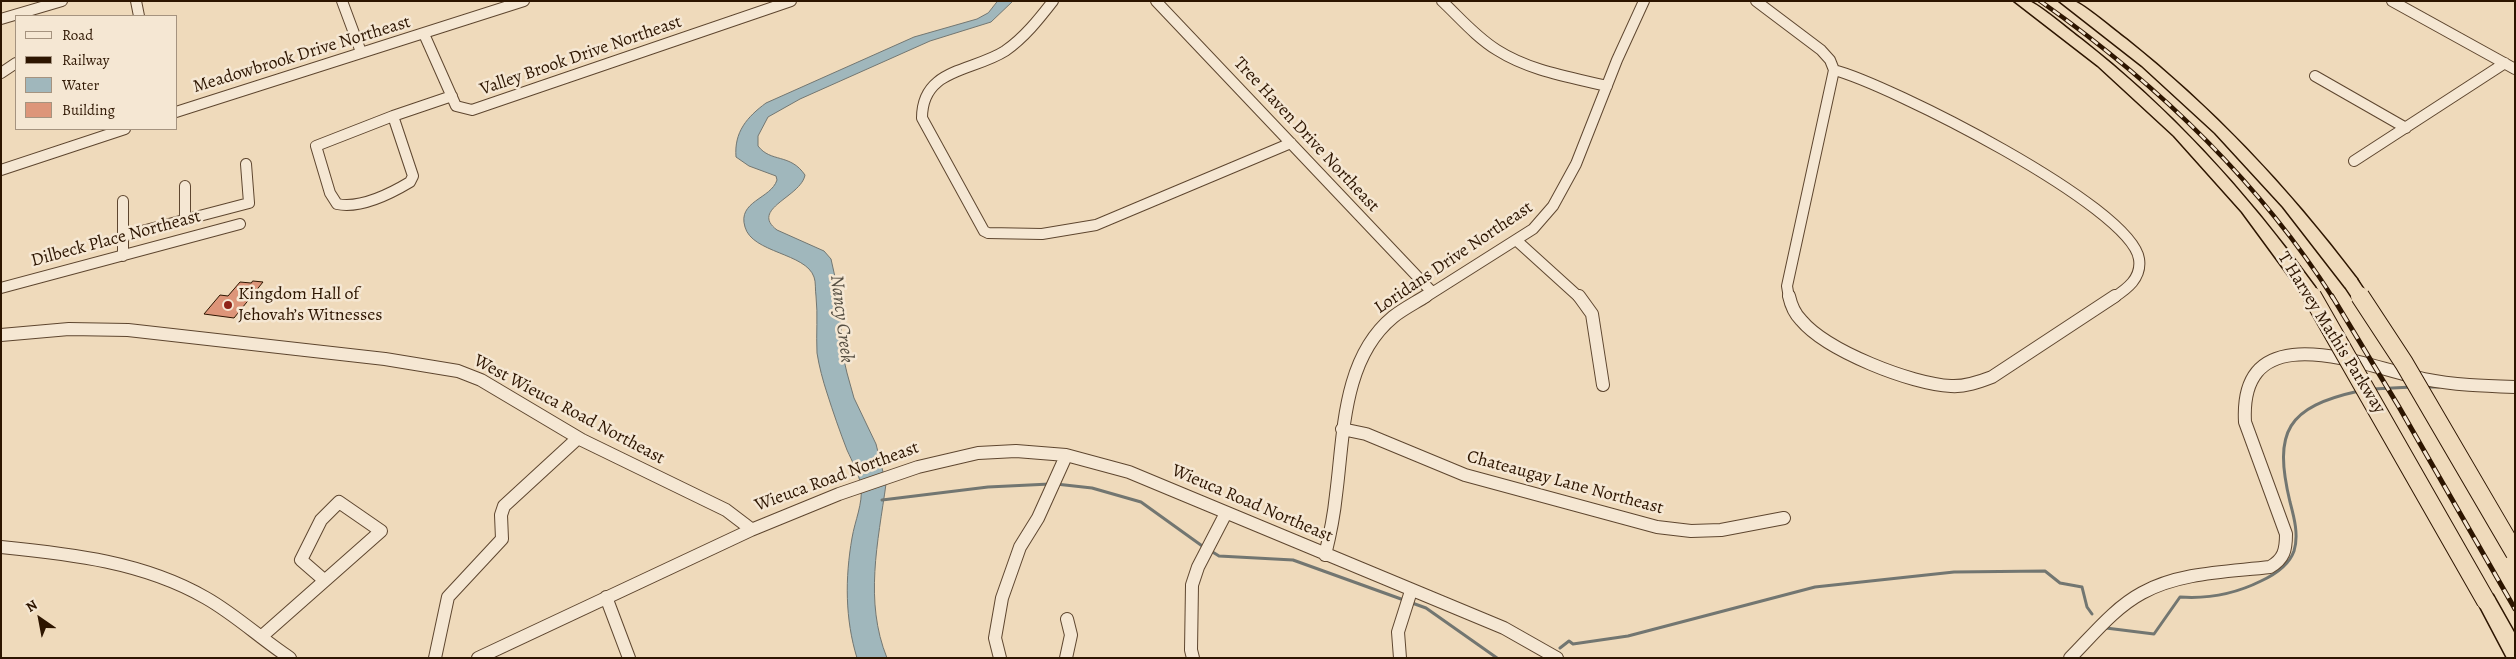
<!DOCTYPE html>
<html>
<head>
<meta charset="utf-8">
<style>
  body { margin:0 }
  #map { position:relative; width:2516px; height:659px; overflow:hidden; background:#efdabb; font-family:Alegreya,serif }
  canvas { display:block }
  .frame { position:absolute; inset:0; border:2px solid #2d1500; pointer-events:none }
  .legend { position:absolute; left:15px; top:15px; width:162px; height:115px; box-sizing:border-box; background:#f5e7d3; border:1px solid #a5937f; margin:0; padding:6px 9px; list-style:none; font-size:15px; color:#2d1500 }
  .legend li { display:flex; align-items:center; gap:10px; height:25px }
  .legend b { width:25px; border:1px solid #a5937f }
  .north { position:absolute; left:15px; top:594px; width:50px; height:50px; -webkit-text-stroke:4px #f5e7d3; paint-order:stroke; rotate:327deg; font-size:14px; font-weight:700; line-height:20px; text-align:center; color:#2d1500 }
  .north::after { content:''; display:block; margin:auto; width:18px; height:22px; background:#2d1500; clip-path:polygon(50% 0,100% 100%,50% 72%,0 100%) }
</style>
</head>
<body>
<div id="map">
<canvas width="2516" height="659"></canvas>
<div class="frame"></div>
<ul class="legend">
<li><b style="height:6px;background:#f5e7d3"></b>Road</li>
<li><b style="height:6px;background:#2d1500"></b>Railway</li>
<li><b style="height:14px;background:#a0b7bc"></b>Water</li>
<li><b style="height:14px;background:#dd9579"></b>Building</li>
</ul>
<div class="north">N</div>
</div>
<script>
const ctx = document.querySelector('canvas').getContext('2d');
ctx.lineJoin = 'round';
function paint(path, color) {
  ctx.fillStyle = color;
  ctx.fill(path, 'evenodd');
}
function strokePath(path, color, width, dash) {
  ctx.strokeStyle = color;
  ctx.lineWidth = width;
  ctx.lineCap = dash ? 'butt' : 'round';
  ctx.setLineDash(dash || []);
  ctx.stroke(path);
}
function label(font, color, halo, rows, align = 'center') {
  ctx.font = font + ' Alegreya,serif';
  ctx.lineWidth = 5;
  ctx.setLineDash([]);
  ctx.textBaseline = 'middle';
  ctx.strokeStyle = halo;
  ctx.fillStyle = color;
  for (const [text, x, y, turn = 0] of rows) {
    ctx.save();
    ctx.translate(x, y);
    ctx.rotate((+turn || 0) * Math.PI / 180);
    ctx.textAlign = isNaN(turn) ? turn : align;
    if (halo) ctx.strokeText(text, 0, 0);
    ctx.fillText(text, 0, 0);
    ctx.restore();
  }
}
const water = new Path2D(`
  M998,1h15l-22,21 -61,19 -130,58 -32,18 -10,19v10c13,17 32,7 47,29 -4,22 -56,34 -28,55l47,21 7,8 10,45v43l6,26 7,25 22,46 10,40c-8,58 -22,117 1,174h-30c-12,-39 -12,-80 -5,-120 3,-18 11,-34 9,-52 -2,-12 -9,-25 -14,-36 -7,-18 -14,-38 -20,-57 -4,-12 -8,-27 -10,-40 -1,-19 1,-38 -1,-57 -1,-6 0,-14 -2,-19 -8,-24 -62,-24 -69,-50 -8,-26 26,-28 32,-47l-1,-4 -27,-10 -13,-9c-2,-25 11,-40 30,-54l148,-66 63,-18 11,-6z`);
paint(water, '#a0b7bc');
strokePath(water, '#727671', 1);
strokePath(new Path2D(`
  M2425,387h14
  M2373,389l39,-2
  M1056,484l36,4 49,14 64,46
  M882,500l106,-13 62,-3
  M1211,551l8,5 74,4 133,48 71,50
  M2106,628l48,6 26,-37c29,2 55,-3 81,-16 13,-6 28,-16 33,-30 5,-16 0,-34 -4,-49 -17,-71 -3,-95 69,-111
  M1560,648l9,-7 4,3 55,-8 187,-49 139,-15 91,-1 15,12 22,4 5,20 5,7`), '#727671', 3);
const building = new Path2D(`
  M253,281l10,1 -29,36 -30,-4 16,-19 8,1 12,-14 11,1z`);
paint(building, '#dd9579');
strokePath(building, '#2d1500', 1);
const minorFar1 = new Path2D(`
  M136,1l3,15
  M342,1l19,51
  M1053,1c-14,18 -29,37 -48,50 -33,21 -83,17 -83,67l62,113 4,2 54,1 54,-9 195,-82
  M1156,1l276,291
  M1442,1c18,17 34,36 55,49 33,21 73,27 110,36
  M1756,1l65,49 9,10 4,10
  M2392,1l123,68
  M1,19l61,-18
  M424,34l32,72 16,4 319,-109
  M1,73l15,-10
  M2315,76l91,52
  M176,112l348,-111
  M393,116l20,60 -3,6c-20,12 -49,27 -73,22l-7,-11 -14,-47z
  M393,116l59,-20
  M2354,161l151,-98
  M1,170l124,-41
  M185,186v33
  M123,201v55
  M123,236l126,-33 -3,-39
  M1516,240l64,58
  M1,288l239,-64
  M1424,298l109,-69 20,-23 23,-42 41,-104 27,-59
  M1789,298l-2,-12 47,-216c54,14 297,136 305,189 3,19 -12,30 -26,39`);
const minor = new Path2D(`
  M1579,296l13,18 11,71
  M1789,296c2,9 6,18 12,24 26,31 110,64 150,66 14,1 28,-4 41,-9l123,-81
  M1,335l68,-6 59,1 257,29 73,12 23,9 101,60 144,70 25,19
  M1342,429l24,5 99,41 192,52 34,4 30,-1 63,-12
  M1,547c70,7 143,15 205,51 30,17 55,41 84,60
  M1325,555c5,-20 9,-40 11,-60 8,-60 6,-136 57,-178 10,-8 22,-14 33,-21
  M606,597l23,61
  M261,637l120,-106 -42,-29 -18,18 -20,40 23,20
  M435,658l13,-61 54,-58 -1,-24 3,-9 74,-68
  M478,658l273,-128 88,-36 79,-27 60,-14 38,-2 50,4 63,17 375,156 53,30
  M1000,658l-5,-20 7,-40 18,-51 18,-29 28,-62
  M1066,658l5,-23 -4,-16
  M1193,658l-2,-8 1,-65 6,-18 28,-54
  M1400,658l-2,-26 13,-41
  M2070,658c22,-22 44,-50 72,-65 38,-21 86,-21 128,-26 14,-8 16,-17 16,-33l-41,-112c-6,-110 119,-56 179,-43 30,6 60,7 91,8`);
const highway = new Path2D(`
  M2014,1c4,0 11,-1 15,0 11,4 41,30 52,38 91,71 166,154 234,248l2,4 -2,4 -6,2 -6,-2 -61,-83 -68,-76 -76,-70z
  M2059,1c4,0 11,-1 15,0 11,4 41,30 52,38 88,70 163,150 231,240l2,4 -2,4h-12l-62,-80 -68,-74 -73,-67z
  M2486,592l7,3 22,39v24h-8l-30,-57 2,-6z`);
strokePath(minorFar1, '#5e462f', 12);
strokePath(minor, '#5e462f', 14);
strokePath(highway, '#2d1500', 3);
strokePath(minorFar1, '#f5e7d3', 10);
strokePath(minor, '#f5e7d3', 12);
paint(highway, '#efdabb');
const railFar1 = new Path2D(`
  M2040,1c115,81 217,178 293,297`);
const rail = new Path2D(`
  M2332,296l67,111 116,202`);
strokePath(railFar1, '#2d1500', 4.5);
strokePath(rail, '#2d1500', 5);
strokePath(railFar1, '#f5e7d3', 2.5, [8]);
strokePath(rail, '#f5e7d3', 3, [10]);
const highwayBridgeFar1 = new Path2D(`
  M2351,283l10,15
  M2309,291l4,7`);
const highwayBridge = new Path2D(`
  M2312,296l174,305
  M2360,296l44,67 111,190`);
strokePath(highwayBridgeFar1, '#2d1500', 17, []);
strokePath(highwayBridge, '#2d1500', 20, []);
strokePath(highwayBridgeFar1, '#efdabb', 14);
strokePath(highwayBridge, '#efdabb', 18);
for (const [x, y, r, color] of [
  [228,305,5,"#8f2418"]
]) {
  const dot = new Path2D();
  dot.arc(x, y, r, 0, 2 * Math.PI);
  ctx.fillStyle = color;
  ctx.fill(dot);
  strokePath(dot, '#f5e7d3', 2);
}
label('18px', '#2d1500', '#f5e7d3', [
  ["Meadowbrook Drive Northeast",302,55,-17],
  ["Valley Brook Drive Northeast",581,56,-19],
  ["Tree Haven Drive Northeast",1306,135,47],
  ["Dilbeck Place Northeast",116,239,-15],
  ["Loridans Drive Northeast",1454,258,-34],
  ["T Harvey Mathis Parkway",2331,333,58],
  ["West Wieuca Road Northeast",569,410,28],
  ["Wieuca Road Northeast",837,477,-20],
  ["Chateaugay Lane Northeast",1565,483,15],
  ["Wieuca Road Northeast",1252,504,23]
]);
label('18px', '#2d1500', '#f5e7d3', [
  ["Kingdom Hall of",238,295],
  ["Jehovah’s Witnesses",238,316]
], 'left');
label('italic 19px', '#554e42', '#f5e7d3', [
  ["Nancy Creek",841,319,83]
]);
</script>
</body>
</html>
